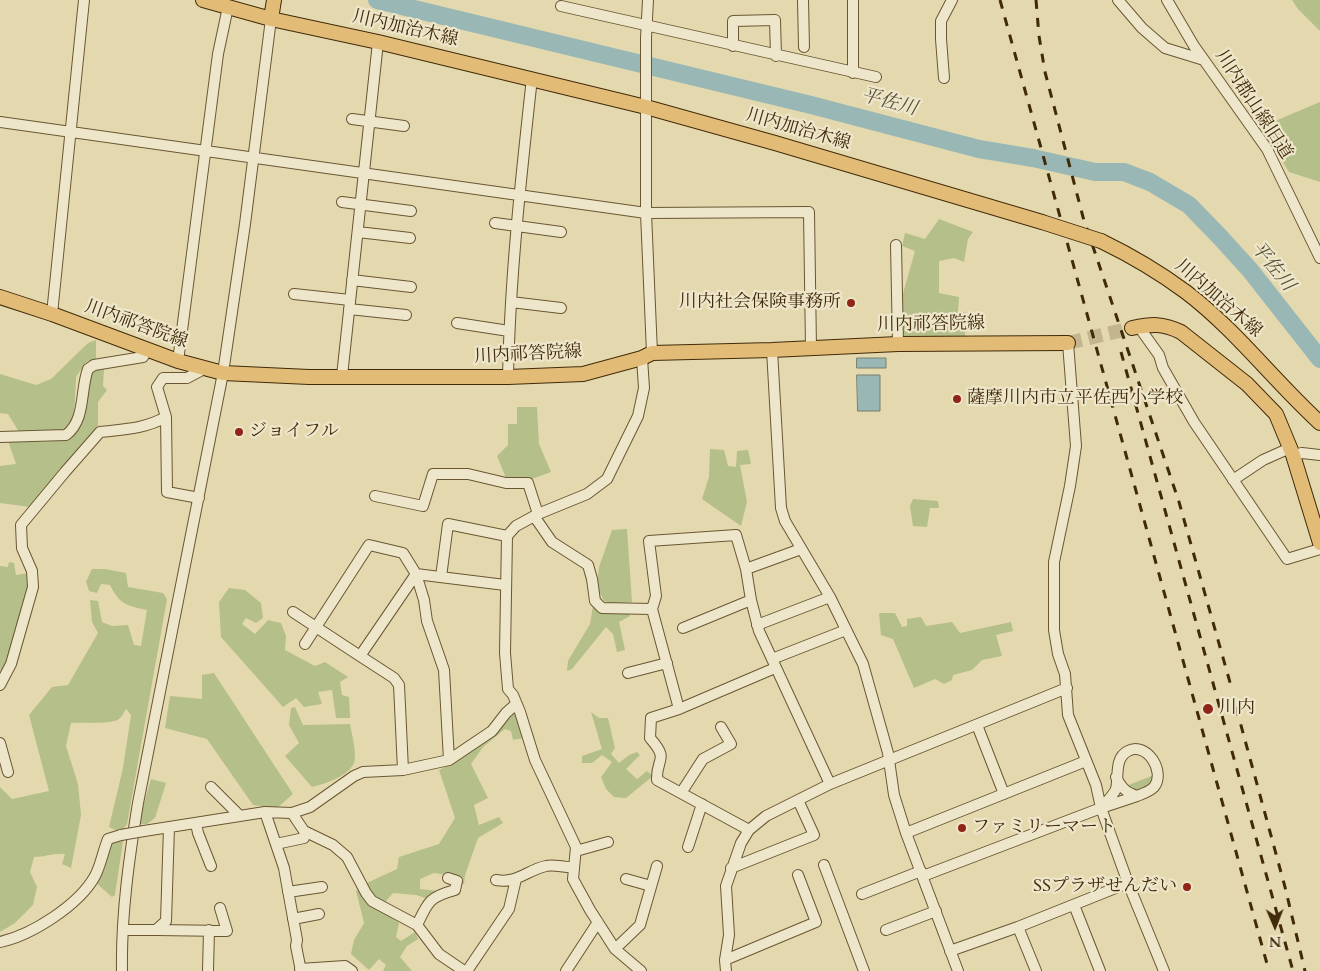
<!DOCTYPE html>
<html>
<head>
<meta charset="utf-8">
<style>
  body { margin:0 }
  #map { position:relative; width:1320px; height:971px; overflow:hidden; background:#e4d9ae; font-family:Cardo,serif }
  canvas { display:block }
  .north { position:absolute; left:1250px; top:901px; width:50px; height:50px; -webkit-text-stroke:4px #ede6ca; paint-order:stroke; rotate:179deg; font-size:14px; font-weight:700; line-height:20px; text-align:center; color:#412a09 }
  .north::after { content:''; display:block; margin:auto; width:18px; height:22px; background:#412a09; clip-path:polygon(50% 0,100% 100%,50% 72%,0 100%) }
</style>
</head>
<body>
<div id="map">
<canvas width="1320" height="971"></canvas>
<div class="north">N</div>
</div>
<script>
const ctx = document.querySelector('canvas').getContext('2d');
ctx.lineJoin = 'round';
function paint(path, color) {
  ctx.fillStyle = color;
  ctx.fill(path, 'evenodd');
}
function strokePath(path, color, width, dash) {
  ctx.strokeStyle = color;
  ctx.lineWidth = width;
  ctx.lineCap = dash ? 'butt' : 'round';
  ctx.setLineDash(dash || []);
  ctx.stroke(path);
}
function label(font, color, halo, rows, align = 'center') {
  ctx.font = font + ' Cardo,"Noto Serif JP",serif';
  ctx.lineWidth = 4.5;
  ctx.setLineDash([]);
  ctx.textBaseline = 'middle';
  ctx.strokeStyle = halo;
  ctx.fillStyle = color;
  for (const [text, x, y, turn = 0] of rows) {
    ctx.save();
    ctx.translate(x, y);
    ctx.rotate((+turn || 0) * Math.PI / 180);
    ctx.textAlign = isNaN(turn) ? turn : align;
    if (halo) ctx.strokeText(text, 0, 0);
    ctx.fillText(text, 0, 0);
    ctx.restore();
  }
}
paint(new Path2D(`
  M1292,0h28v31l-22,-22z
  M1320,102v80l-31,-10 -28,-45z
  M939,219l34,13 -5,7 -4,23 -10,-4 -15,3v32l20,4 -1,15h8l-1,25h-62l-1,-40 13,-46 -13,-5 3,-13 20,6z
  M96,340v19l-10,3 -10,15 -2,43 -7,8 -8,3 -40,1 -11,-18 -8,-1v-39l36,11 15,-6 37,-36z
  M96,369h8l-1,17 4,4 -9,12v24l-18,25 -50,56 -30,-4v-37l16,-2 -8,-23c17,0 56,5 68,-8 10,-12 12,-44 15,-60z
  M517,407h20l2,37 12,28 -19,7 -26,-1 -9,-22 11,-11v-21h9z
  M710,449l14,1 4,16 8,1 1,-16 11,-1 3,14 -11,1 7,37 -6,24 -39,-27 7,-22z
  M913,499l25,2 1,7h-9l-3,19 -14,-1 -3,-20z
  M627,529l5,73 -20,2 -8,-3 -7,-14 2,-20 13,-37z
  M9,562l5,1 2,12 12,-2v11l-19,75 -6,12 -3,-1v-104l8,1z
  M92,569h13l21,4 2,14 35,6 4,6 -40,225 -4,6h-8l-6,-3 14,-59 8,-53 -5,-6c-2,3 -4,8 -7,10 -9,6 -36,3 -48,4l-5,23 12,38 3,31 -10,53 -9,-4 3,-10c-11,-1 -20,3 -31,3l-4,15 7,15 -4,18 -18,18 -15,9v-145l12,12 37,-8 -20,-76 23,-28 16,-2 30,-52 -6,-11 -2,-22 8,1 4,21 10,4 16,-1 6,20 7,1 6,-36c-20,-4 -28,-6 -37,-25l-9,-1 -4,9 -8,-2 -3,-9z
  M229,588l16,2 16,13 2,15 -7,5 -10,-5 -4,6 13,10 13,-14 13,3 5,13 -1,14 30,16 10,-4 23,15 -8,5 2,13 7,2 1,21h-14l-4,-28 -14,2 4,12 -18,3 -8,-9 -13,9 -62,-70 -2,-35z
  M593,606l21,8 14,-2 2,4 -11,6 6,28 -8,2 -4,-18 -7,-7 -34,42 -5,2 1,-10 22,-37z
  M879,613h16l7,14 5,-1v-7l14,-2 5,9 26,-4 8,11 51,-11 2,9 -17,4 6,21 -20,4 -10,10 -19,5 -1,5 -8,4 -9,-5 -21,9 -21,-49 -12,-4z
  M214,673l79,121 -16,14 -24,-3 -46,-66 -42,-11 5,-32 32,3v-24z
  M295,707l8,18 47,-1c2,11 5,22 5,33 1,17 -30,27 -43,30l-27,-31 14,-13 -10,-18 2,-17z
  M516,711l7,27 -10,2 -2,-9 -6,-2 -22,18 -12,17 17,34 -14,7 5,20 20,-8 4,6 -25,15 -13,37 -1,9h-4l-2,-7 -24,-4 -14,6v10l18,2 -10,8 -12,-4 -23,-2 -14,16 20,14 -3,14 5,4 14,-9 3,7 -11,7 -7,11 12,14h-29l3,-6 -7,-6 -10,11 -18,-16 3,-14 10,-17 -8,-32 13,-9 28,-13 2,-12 40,-13 16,-26 -16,-48c30,-15 54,-35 77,-59z
  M591,712l8,6h9l7,30 -4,6 8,9 10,-8 8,-3 3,3 -14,14 11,10 10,-8 6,5 -27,22 -12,-1 -8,-8 -5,-12 11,-15 -10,-7 -10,8h-10v-7l20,-7z
  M1154,775c-4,16 -14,18 -28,11z
  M151,779l15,4 -11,35 -8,6h-9z
  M123,841l-8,54 -3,2 -17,-15 9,-11 8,-29z`), '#b4bf8a');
const water = new Path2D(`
  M857,358h29v10h-29z
  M857,375h23v36h-22z`);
paint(water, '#99b8b5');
strokePath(water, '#767f70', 1);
strokePath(new Path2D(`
  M377,0l434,105 168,44 54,9 62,14h29l26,10 39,23 31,32 30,33 70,89`), '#99b8b5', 18);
strokePath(new Path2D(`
  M1068,343l64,-15`), '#c3b68d', 14, [14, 7]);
const minor = new Path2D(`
  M648,0l-2,38v175l6,140
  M803,0l1,47
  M853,0v73
  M1118,0l24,28 23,20 39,12
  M1167,0l27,46 73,103 53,109
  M561,6l315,71
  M733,46v-25l42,-1 1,36
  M944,78l-3,-39v-18l11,-21
  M352,119l52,7
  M0,122l646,91 163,-1 2,136
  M342,202l69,9
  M495,223l66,9
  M358,232l52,6
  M896,245l2,99
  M352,280l59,7
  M294,294l56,6
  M511,302l50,6
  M349,309l57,6
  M52,314l32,-314
  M457,323l52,8
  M1139,327l20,28 4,13 31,54 93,137 33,-10
  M1068,343l8,103 -6,40 -16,76v68l4,24 7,20 3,41 28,70 5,23 27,75 36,88
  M772,350l9,158 4,13 45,76 33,67 25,89 6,42 12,38 52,138
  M178,361l40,-307 10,-47
  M342,376l36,-334
  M508,377c2,-100 13,-200 24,-299
  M0,437l66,-2c20,-15 14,-45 22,-66l6,-4 49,-8 4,-7
  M1293,455l9,-2 18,2
  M1233,480l30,-20 27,-12
  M375,496l48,10 10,-32h35l38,9h22l10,31
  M199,498l-32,-6 -1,-75 -9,-30 6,-9h24l17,-9
  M534,516l18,26 36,23 4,14 3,22 7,7 50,1
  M746,569l55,-20
  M441,577l7,-53 59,12
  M293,612l67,44 56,-82 -13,-21 -34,-8 -64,99
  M757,625l73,-28
  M683,628l68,-28
  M360,656l34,22 5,7 4,85
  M772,659l74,-29
  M628,673l39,-10
  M0,685l11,-21 22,-77 -1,-16 -10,-23 -1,-23 44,-53 35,-40c25,-3 44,-3 66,-15
  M679,709l-27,-100 4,-13 -7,-55 87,-6 10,34 5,31 8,31 71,153
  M977,725l27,69
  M0,743l8,29
  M449,760l-5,-90 -17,-49 -3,-21 -8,-26 89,11
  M1116,777c5,10 9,15 21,19 5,-2 12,-4 17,-9 12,-15 -7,-46 -26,-36 -14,7 -9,26 -12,38 -3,7 -10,13 -15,19l36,-12
  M211,787l29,29
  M681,793l22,-34 28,-15 -10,-17
  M265,812l19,56 13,72 -1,6 5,25
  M292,813l12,18 29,14 14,12 19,36 6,8 45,24 22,29 25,17
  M196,823l2,10 13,33
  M749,830l-92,-50c-1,-23 13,-19 -7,-42l1,-20 28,-9 96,-41
  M144,831l121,-19 27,1 18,-6 44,-31 9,-4 40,-2 46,-10 43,-29 14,-18 10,-9
  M906,833l180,-72
  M276,844l28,-6
  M688,847l14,-43
  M576,851l32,-9
  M824,865l40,106
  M731,868l83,-33 -16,-35
  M923,876l178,-68
  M626,879l25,7
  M496,880c21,4 31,-10 50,-14 8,-2 20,1 28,2
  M288,892l34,-5
  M862,894l59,-23
  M1074,905l26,66
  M293,919l26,-5
  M417,925c11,-23 12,-28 38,-35l2,-9 -9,-3
  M1018,927l18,44
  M123,930h33l10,-9 3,-94
  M156,930l71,1 -7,-23
  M886,930l50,-19
  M0,942c32,-7 79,-37 95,-66 6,-11 8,-25 13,-37l13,-4
  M615,949l25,-24 17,-59
  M950,951l68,-24 110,-44
  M725,960l91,-38 -18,-47
  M300,969l45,-3 7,5
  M122,971c-1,-56 7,-112 16,-168l85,-430 22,-149 26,-205
  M208,971l1,-41
  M467,971l42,-62 7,-30
  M566,971l32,-49
  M641,971l-26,-22 -25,-39 -17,-31 3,-32 -41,-87 -15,-48 -7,-17 -5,-6 -3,-36 2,-117 9,-10 22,-12 49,-20 20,-15 31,-63 6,-28 -2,-30
  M726,971l-1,-11 4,-25 -3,-49 15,-43 8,-13 17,-14 64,-32 237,-96`);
const major = new Path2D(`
  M203,0l68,19 107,23 268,65 129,36 267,79
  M271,19l3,-19
  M1101,241c29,14 58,31 85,51 50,38 88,89 134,131
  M0,297l52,17 126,47 45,12 86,4h199l75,-3 59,-16 10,-5 120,-3 126,-6 170,-1
  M1132,328c20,-4 30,-5 49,4l66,52 29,30 17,41 27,88`);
strokePath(minor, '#6a5632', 12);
strokePath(major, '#412a09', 16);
strokePath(minor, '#ede6ca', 10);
strokePath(major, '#e2bc77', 14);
strokePath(new Path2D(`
  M1000,0l269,971
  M1036,0l3,36 6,36 38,145 96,285 52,184
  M1121,352l172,619
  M1236,707l49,180 20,84`), '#412a09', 3, [9, 9]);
const minorBridge = new Path2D(`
  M121,835l23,-4`);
const majorBridge = new Path2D(`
  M1042,222l59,19`);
strokePath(minorBridge, '#6a5632', 12, []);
strokePath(majorBridge, '#412a09', 16, []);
strokePath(minorBridge, '#ede6ca', 10);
strokePath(majorBridge, '#e2bc77', 14);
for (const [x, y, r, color] of [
  [851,303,5,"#8f2418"],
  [957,399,5,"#8f2418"],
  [239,432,5,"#8f2418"],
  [1208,709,6,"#8f2418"],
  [962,828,5,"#8f2418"],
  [1187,887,5,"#8f2418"]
]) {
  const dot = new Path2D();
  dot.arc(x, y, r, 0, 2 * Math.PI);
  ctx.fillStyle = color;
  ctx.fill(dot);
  strokePath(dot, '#ede6ca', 2);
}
label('18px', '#412a09', '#ede6ca', [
  ["川内加治木線",405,29,13],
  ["川内郡山線旧道",1253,105,57],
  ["川内加治木線",798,130,16],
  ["川内加治木線",1218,299,41],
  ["川内祁答院線",136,325,20],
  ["川内祁答院線",931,325,-1],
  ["川内祁答院線",528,355,-3]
]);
label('18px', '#412a09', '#ede6ca', [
  ["川内社会保険事務所",841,303,"right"],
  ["薩摩川内市立平佐西小学校",967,399],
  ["ジョイフル",249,432],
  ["川内",1219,709],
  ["ファミリーマート",972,828],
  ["SSプラザせんだい",1177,887,"right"]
], 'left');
label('italic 19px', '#574e34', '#ede6ca', [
  ["平佐川",889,103,15],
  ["平佐川",1272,267,51]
]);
</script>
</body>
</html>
